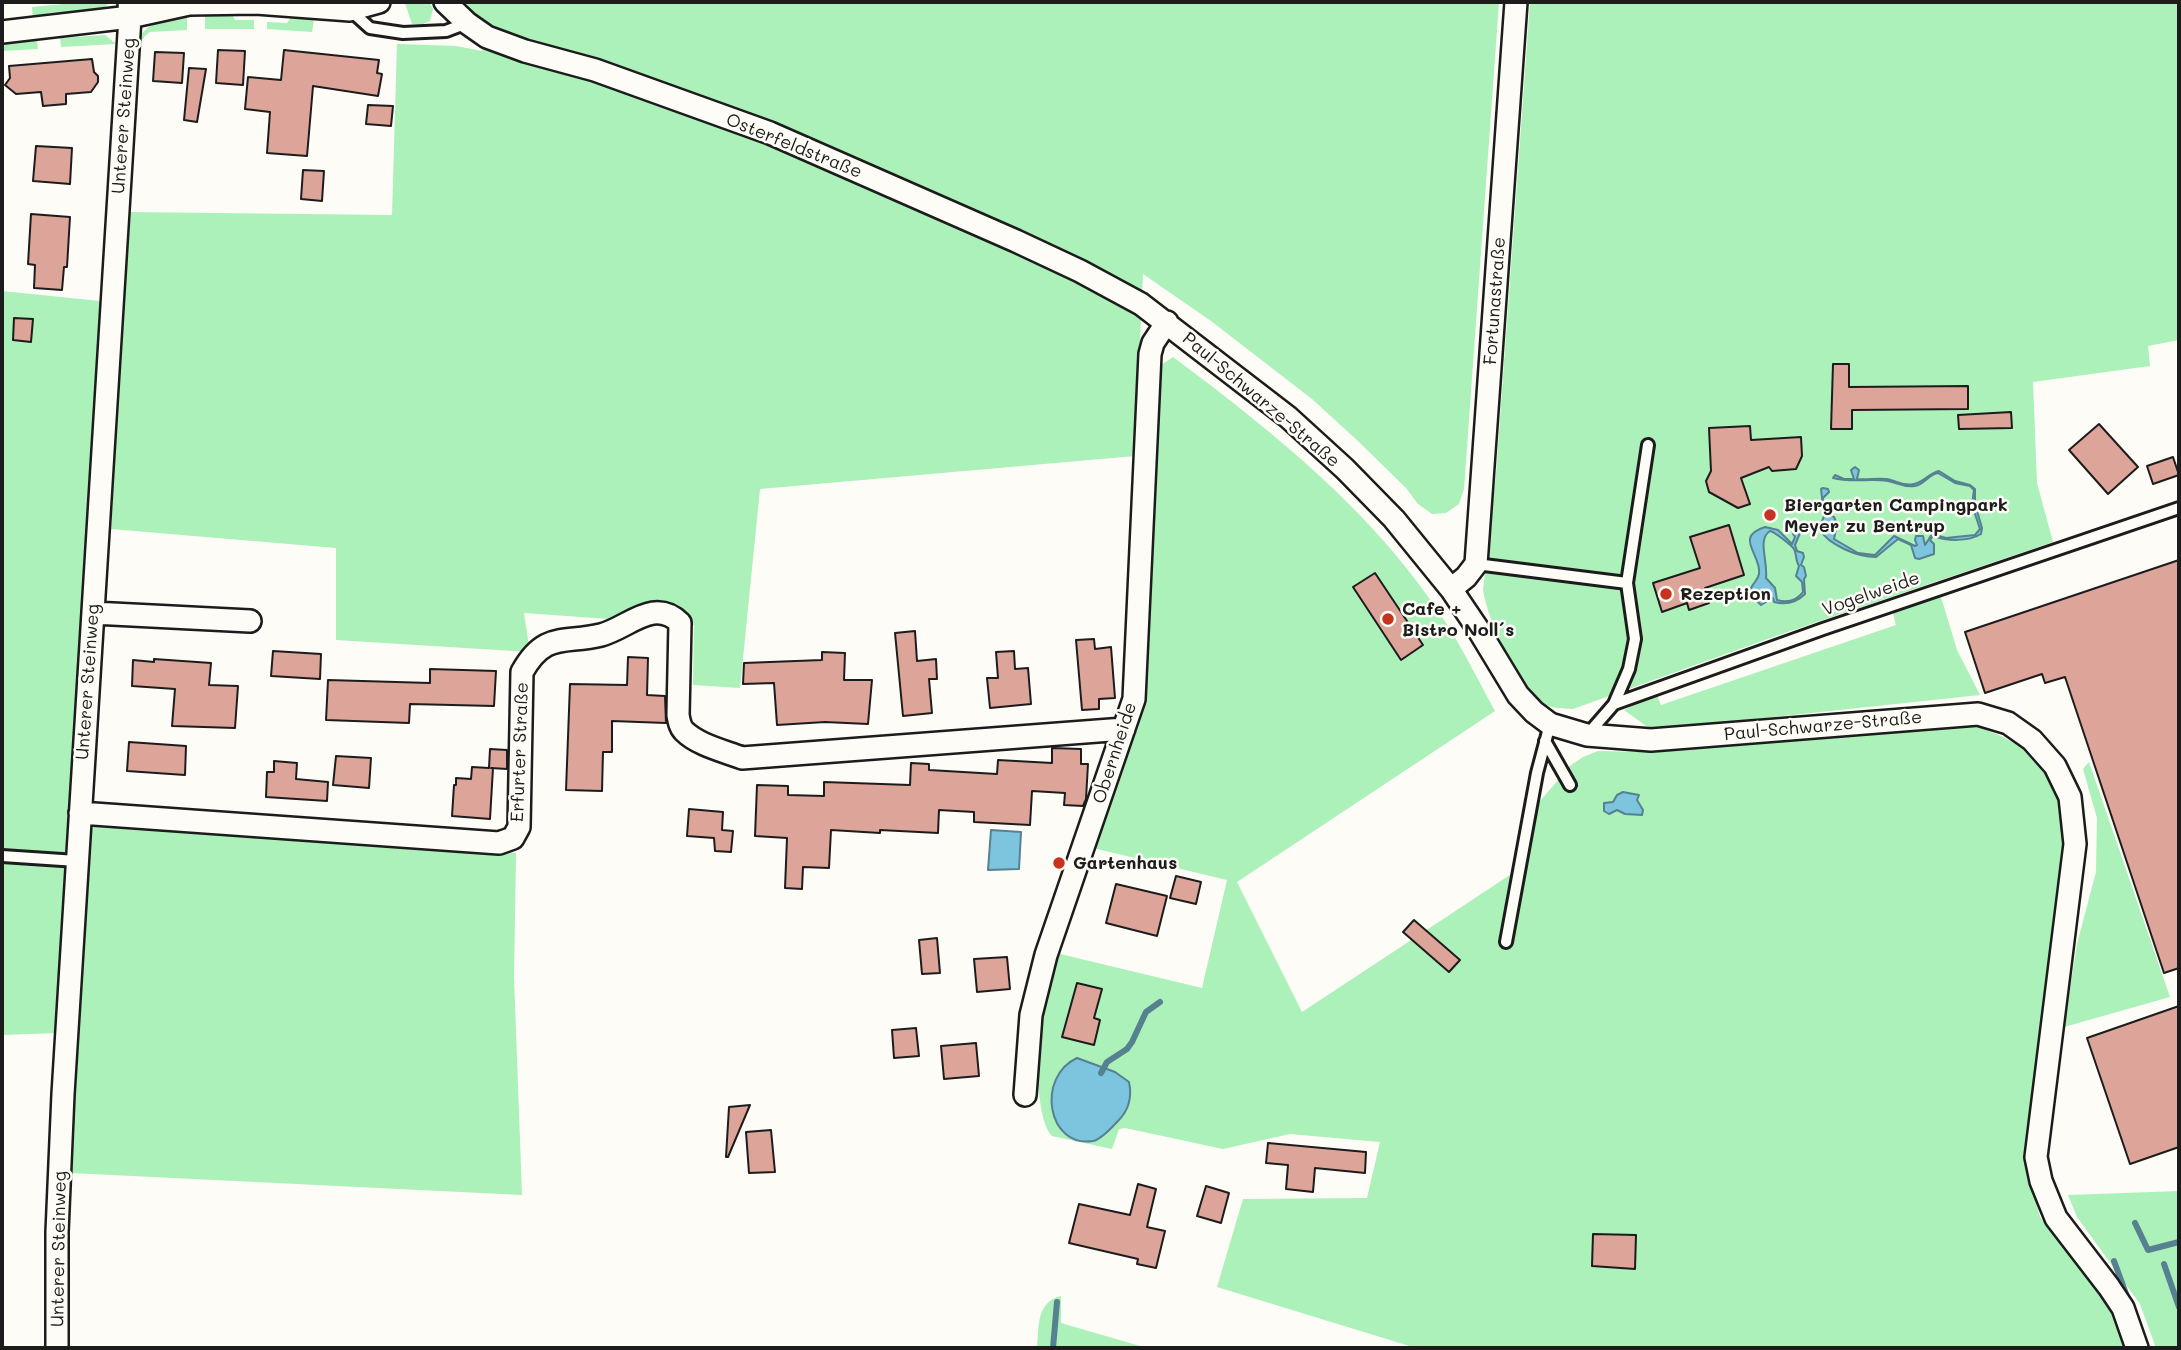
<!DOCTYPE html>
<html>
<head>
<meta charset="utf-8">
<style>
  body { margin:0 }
  #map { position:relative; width:2181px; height:1350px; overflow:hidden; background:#fdfcf7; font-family:Mali,sans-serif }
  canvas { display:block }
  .frame { position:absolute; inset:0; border:4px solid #1c1c1c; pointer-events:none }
</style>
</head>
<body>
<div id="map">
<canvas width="2181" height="1350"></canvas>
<div class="frame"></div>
</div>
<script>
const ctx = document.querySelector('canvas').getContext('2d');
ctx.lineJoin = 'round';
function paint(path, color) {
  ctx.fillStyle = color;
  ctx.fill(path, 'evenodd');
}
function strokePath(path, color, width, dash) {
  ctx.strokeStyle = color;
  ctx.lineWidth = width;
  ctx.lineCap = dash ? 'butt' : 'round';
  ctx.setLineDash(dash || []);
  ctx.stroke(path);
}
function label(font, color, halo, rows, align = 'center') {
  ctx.font = font + ' Mali,sans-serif';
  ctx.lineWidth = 5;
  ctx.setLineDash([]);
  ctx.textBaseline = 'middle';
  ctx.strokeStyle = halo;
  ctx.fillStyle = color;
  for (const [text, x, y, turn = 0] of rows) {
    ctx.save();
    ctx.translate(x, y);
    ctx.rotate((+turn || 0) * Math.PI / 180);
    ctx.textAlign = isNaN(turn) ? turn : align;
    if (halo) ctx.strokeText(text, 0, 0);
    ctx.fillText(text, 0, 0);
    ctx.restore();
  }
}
paint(new Path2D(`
  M84,2h26l-9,9 -17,6 -7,-6 -29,2 -5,8h-10l-1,-14z
  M408,2h21l4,7 -3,12 -7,3h-11l-7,-21z
  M466,2h1033l-35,487 -5,15 -13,9 -14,1 -14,-10 -12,-16 -48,-47 -46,-42 -101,-78 -68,-47 -8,182 -375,33 -20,199 -47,-3 1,-60 -170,-12 6,39 -194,-12v-92l-225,-19 16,-317 265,3 5,-171 59,2 26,5 7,-27c-11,-5 -18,-11 -23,-22z
  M1530,2h649v338l-31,6 2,20 -117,16 4,101 16,59 -277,94 -203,73c-9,-1 -19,0 -27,-4 -28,-17 -58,-84 -63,-115l13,-116z
  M230,11l5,9h19v9h-49v-17z
  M187,13v17l-37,2 -5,4 -5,7 -4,1c8,-22 31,-25 51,-31z
  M292,16l22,3 -2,13 -45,-3v-7l20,1z
  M105,35l11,9 -55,3 -1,-9z
  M37,40l1,9 -36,2v-9z
  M2,291l98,10 -9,225 -34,507 -55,2z
  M1173,357c101,75 205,159 273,266 18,28 33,59 49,88l-258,171 65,130 214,-141 7,-3 17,-67 31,-36 12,-8 15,-6 49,1 317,-29c33,9 71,25 88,58 9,17 12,38 16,57l-45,319 17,60 73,95 13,36h-710l-199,-61 26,-88 124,-1 13,-56 -90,-8 -67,15 -98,-21 -6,1 -7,20 -60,-13c-17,-18 -16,-93 -12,-119 3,-21 11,-43 16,-64l146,35 25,-108 -134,-32 52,-149 13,-332zM1375,573l48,72 -21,14h-1z
  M1941,597l16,53 23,45 -328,35 -28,-20 32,-17 5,12 235,-80 -3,-12z
  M2089,762l81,235 -106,30 13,-83 19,-72 1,-54 -14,-49z
  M88,826l428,27 -2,124 8,218 -451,-22 5,-138z
  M2179,1191v157h-23l-16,-44 -63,-87 -9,-22z
  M1061,1296v27l86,25h-110c2,-21 -1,-46 24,-52z`), '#acf0ba');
const water = new Path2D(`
  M1855,467l4,3 -2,9c10,1 19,-1 29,0 10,1 17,8 28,5 10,-2 15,-11 25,-13l16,10 15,4 5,4v15l7,24 -1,6c-13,8 -34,7 -48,2l-3,4 4,4v10l-15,5 -4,-1 -4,-13 -13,-6 -22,18c-19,0 -47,-12 -57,-28l5,-13 -3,-27 2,-1 5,1 1,3 -6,6c-1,11 3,14 11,19l3,7 -3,15 24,14 17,2 19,-19 21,10 2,-1 -2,-5 1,-4h7l2,9 7,-11 14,4 29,-3 5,-6 -8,-24 2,-15 -4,-4 -15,-3 -17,-10c-9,1 -13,11 -23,13 -11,2 -17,-3 -27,-5 -18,-3 -36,2 -55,-3l2,-3 9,4h10l-3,-9z
  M1765,527l13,3 14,14 3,-7 -2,-3 3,-2 4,1 -5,12 2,6 6,2 1,4 -3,8 3,2 2,9 -2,3 1,15c-9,9 -19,11 -31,8l-1,-4 -12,7 -8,-8 -2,-9c3,-6 7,-8 8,-14 3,-19 -26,-37 6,-47zM1770,531c5,1 22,15 24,18 3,5 1,11 5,17l-3,10 6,6 1,10c-7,9 -16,11 -26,8l-2,-12 -9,-10c2,-17 -9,-39 4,-47z
  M1623,792l16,3 -2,5 6,10 -1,5 -17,-1 -8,-4 -8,4 -5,-3v-8l9,-1 4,-7z
  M991,830l30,2 -2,37 -31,1z
  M1077,1058l38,14 14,10c3,14 0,28 -11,39 -7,7 -16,18 -25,20 -46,7 -57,-64 -16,-83z`);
paint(water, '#7dc4de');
strokePath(water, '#568190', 2);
strokePath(new Path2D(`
  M1101,1073l6,-11 20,-13 5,-7 14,-30 14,-10
  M2135,1223l13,27 31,-8
  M2114,1261l15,41
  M2164,1264l15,43
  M1053,1348l4,-46`), '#568190', 6);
const building = new Path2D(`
  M218,50l27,1 -2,34 -27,-2z
  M284,50l95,10 -2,13 5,1 -4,22 -65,-10 -6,70 -40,-3 3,-41 -25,-3 3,-32 33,3z
  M155,52l29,1 -2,30 -29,-2z
  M92,59l2,13 4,4v6l-7,10 -25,2v10l-23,2 -2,-14 -25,2 -11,-9 5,-7 -1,-12z
  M189,68l17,1 -9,53 -13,-2z
  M368,105l25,1 -2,20 -25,-2z
  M36,146l36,2 -2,36 -37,-3z
  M303,170l21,1 -2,30 -21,-2z
  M31,214l39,3 -3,50h-3l-2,23 -28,-2 1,-23 -7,-1z
  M14,318l19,1 -2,23 -18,-2z
  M1833,364h16v23l119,-1v23l-116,1v19h-21z
  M2011,412l1,16 -53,1 -1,-14z
  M2099,424l39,43 -30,27 -39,-44z
  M1750,426l1,14 50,-3 1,19 -6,13 -24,2 -3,-4 -28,11 9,26 -12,4 -29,-16 -3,-11 5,-10 -2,-43z
  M2173,457l6,18 -26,9 -6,-18z
  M1729,525l15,50 -39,13 4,15 -20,7 -2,-7 -25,9 -9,-29 47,-15 -10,-31z
  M2179,560v408l-15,5 -99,-296 -20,6 -3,-9 -57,19 -20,-61z
  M1375,573l48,72 -22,15 -48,-73z
  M915,631l2,30 19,-2 1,20h-8l3,34 -29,3 -8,-83z
  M1094,639l1,10 16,-2 4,51 -16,1v10l-17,1 -6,-70z
  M273,651l48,3 -1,25 -49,-3z
  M1014,651l1,18 13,-1 3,36 -41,4 -3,-30h11l-2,-26z
  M822,652l23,1 -1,27h28l-4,44 -43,-2 -48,3 -3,-42 -31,1 1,-21 78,-3z
  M628,657l20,1 -1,37 18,1 1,27 -54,-2v31h-9l-1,39 -36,-1 4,-106 57,1z
  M154,659l57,4 -2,22 29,1 -3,42 -63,-2 3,-37 -43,-3 1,-26 21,2z
  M430,669l66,2 -2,35 -84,-2 -1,19 -83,-3 2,-40 102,3z
  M129,742l57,4 -1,29 -58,-4z
  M1052,748l29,1v15h7l-2,35 -3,7 -19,-1 1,-12 -33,-2 -2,34 -56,-3v-10l-35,-2 -1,23 -58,-3v3l-49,-3 -2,38 -26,-1 -1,22 -17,-1 2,-50 -32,-2 2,-51 31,1v9l36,1v-14l86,3 1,-22 18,1v6l68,4 1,-14 54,3z
  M490,749l17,1v19l-16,-1h2l-3,51 -38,-3 2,-31h2v-7l15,1 1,-12 17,1z
  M336,756l35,2 -2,30 -36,-3z
  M274,761l23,2 -1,16 32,3 -1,19 -61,-4 1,-25h7z
  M689,809l34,3 -1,18 11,1 -2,21 -16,-1 -1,-13 -27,-2z
  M1176,876l25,6 -5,22 -26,-6z
  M1116,884l51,12 -10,40 -51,-13z
  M1414,920l46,40 -11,12 -46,-40z
  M937,938l3,35 -18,1 -3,-34z
  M1007,957l3,32 -33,3 -3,-33z
  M1077,983l25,6 -8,29 6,2 -6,25 -32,-8z
  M2179,1006v141l-49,17 -43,-126z
  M916,1028l3,28 -25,2 -2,-28z
  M976,1043l3,33 -35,3 -3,-33z
  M750,1105l-22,52h-2l3,-50z
  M771,1130l4,42 -26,1 -3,-41z
  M1268,1143l98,9 -1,21 -50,-5 -2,24 -27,-3 2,-24 -22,-2z
  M1138,1184l18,5 -9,38 18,4 -9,37 -19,-4 1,-5 -69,-16 10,-39 51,11z
  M1206,1186l23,7 -8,30 -24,-7z
  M1593,1234l43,1 -1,34 -43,-3z`);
paint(building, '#dda499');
strokePath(building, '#1c1c1c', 2);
const lane = new Path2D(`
  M350,10l20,18 33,5 43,-2 21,-8
  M1476,564l151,19
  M1614,704l15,-35 6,-30 -8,-56 21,-138
  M1587,735l27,-31 209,-75 356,-121
  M1545,741l25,44
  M2,856l75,5
  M1506,942l31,-169 13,-49`);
const street = new Path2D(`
  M445,2l22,21 20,14 38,14 70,19 175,63 246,108 64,30 61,33 147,113 57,52 49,50 57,70 27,40 40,66 16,17 16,12 37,11 64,5 327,-26 30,9 24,17 23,26 15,31 5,47 -39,313 5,24 15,37 53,69 14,21 14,40
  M2,32l128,-15 59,-13 67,-1 94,7 29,-8
  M1451,589l15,-12 10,-13 40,-562
  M93,613l157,8
  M80,813l419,30 14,-5 6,-11 3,-155c23,-41 42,-28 79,-37 27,-7 53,-38 79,-12l-2,92c1,6 2,12 6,16 14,14 40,20 58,27l382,-29
  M1025,1095l6,-80 15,-60 88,-256 16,-345 3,-11 14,-21
  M57,1348v-116l6,-138 67,-1077 -1,-15`);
strokePath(lane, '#1c1c1c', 16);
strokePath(street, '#1c1c1c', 26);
strokePath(lane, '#fdfcf7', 10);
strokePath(street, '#fdfcf7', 21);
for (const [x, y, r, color] of [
  [1770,515,7,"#c8321e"],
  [1666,594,7,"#c8321e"],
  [1388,619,7,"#c8321e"],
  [1059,863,7,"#c8321e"]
]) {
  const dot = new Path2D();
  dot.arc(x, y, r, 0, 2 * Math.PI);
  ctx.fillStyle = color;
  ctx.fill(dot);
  strokePath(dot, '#fdfcf7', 2.5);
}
label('18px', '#1c1c1c', '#fdfcf7', [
  ["Unterer Steinweg",124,116,-86],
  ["Osterfeldstraße",794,146,22],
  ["Fortunastraße",1495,301,-86],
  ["Paul-Schwarze-Straße",1261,400,40],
  ["Vogelweide",1871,594,-19],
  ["Unterer Steinweg",88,682,-86],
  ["Paul-Schwarze-Straße",1823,726,-5],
  ["Erfurter Straße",520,752,-88],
  ["Obernheide",1115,753,-72],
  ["Unterer Steinweg",59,1249,-89]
]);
label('bold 18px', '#1c1c1c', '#fdfcf7', [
  ["Biergarten Campingpark",1784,505],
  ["Meyer zu Bentrup",1784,526],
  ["Rezeption",1680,594],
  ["Cafe +",1402,609],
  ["Bistro Noll´s",1402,630],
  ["Gartenhaus",1073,863]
], 'left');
</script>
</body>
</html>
